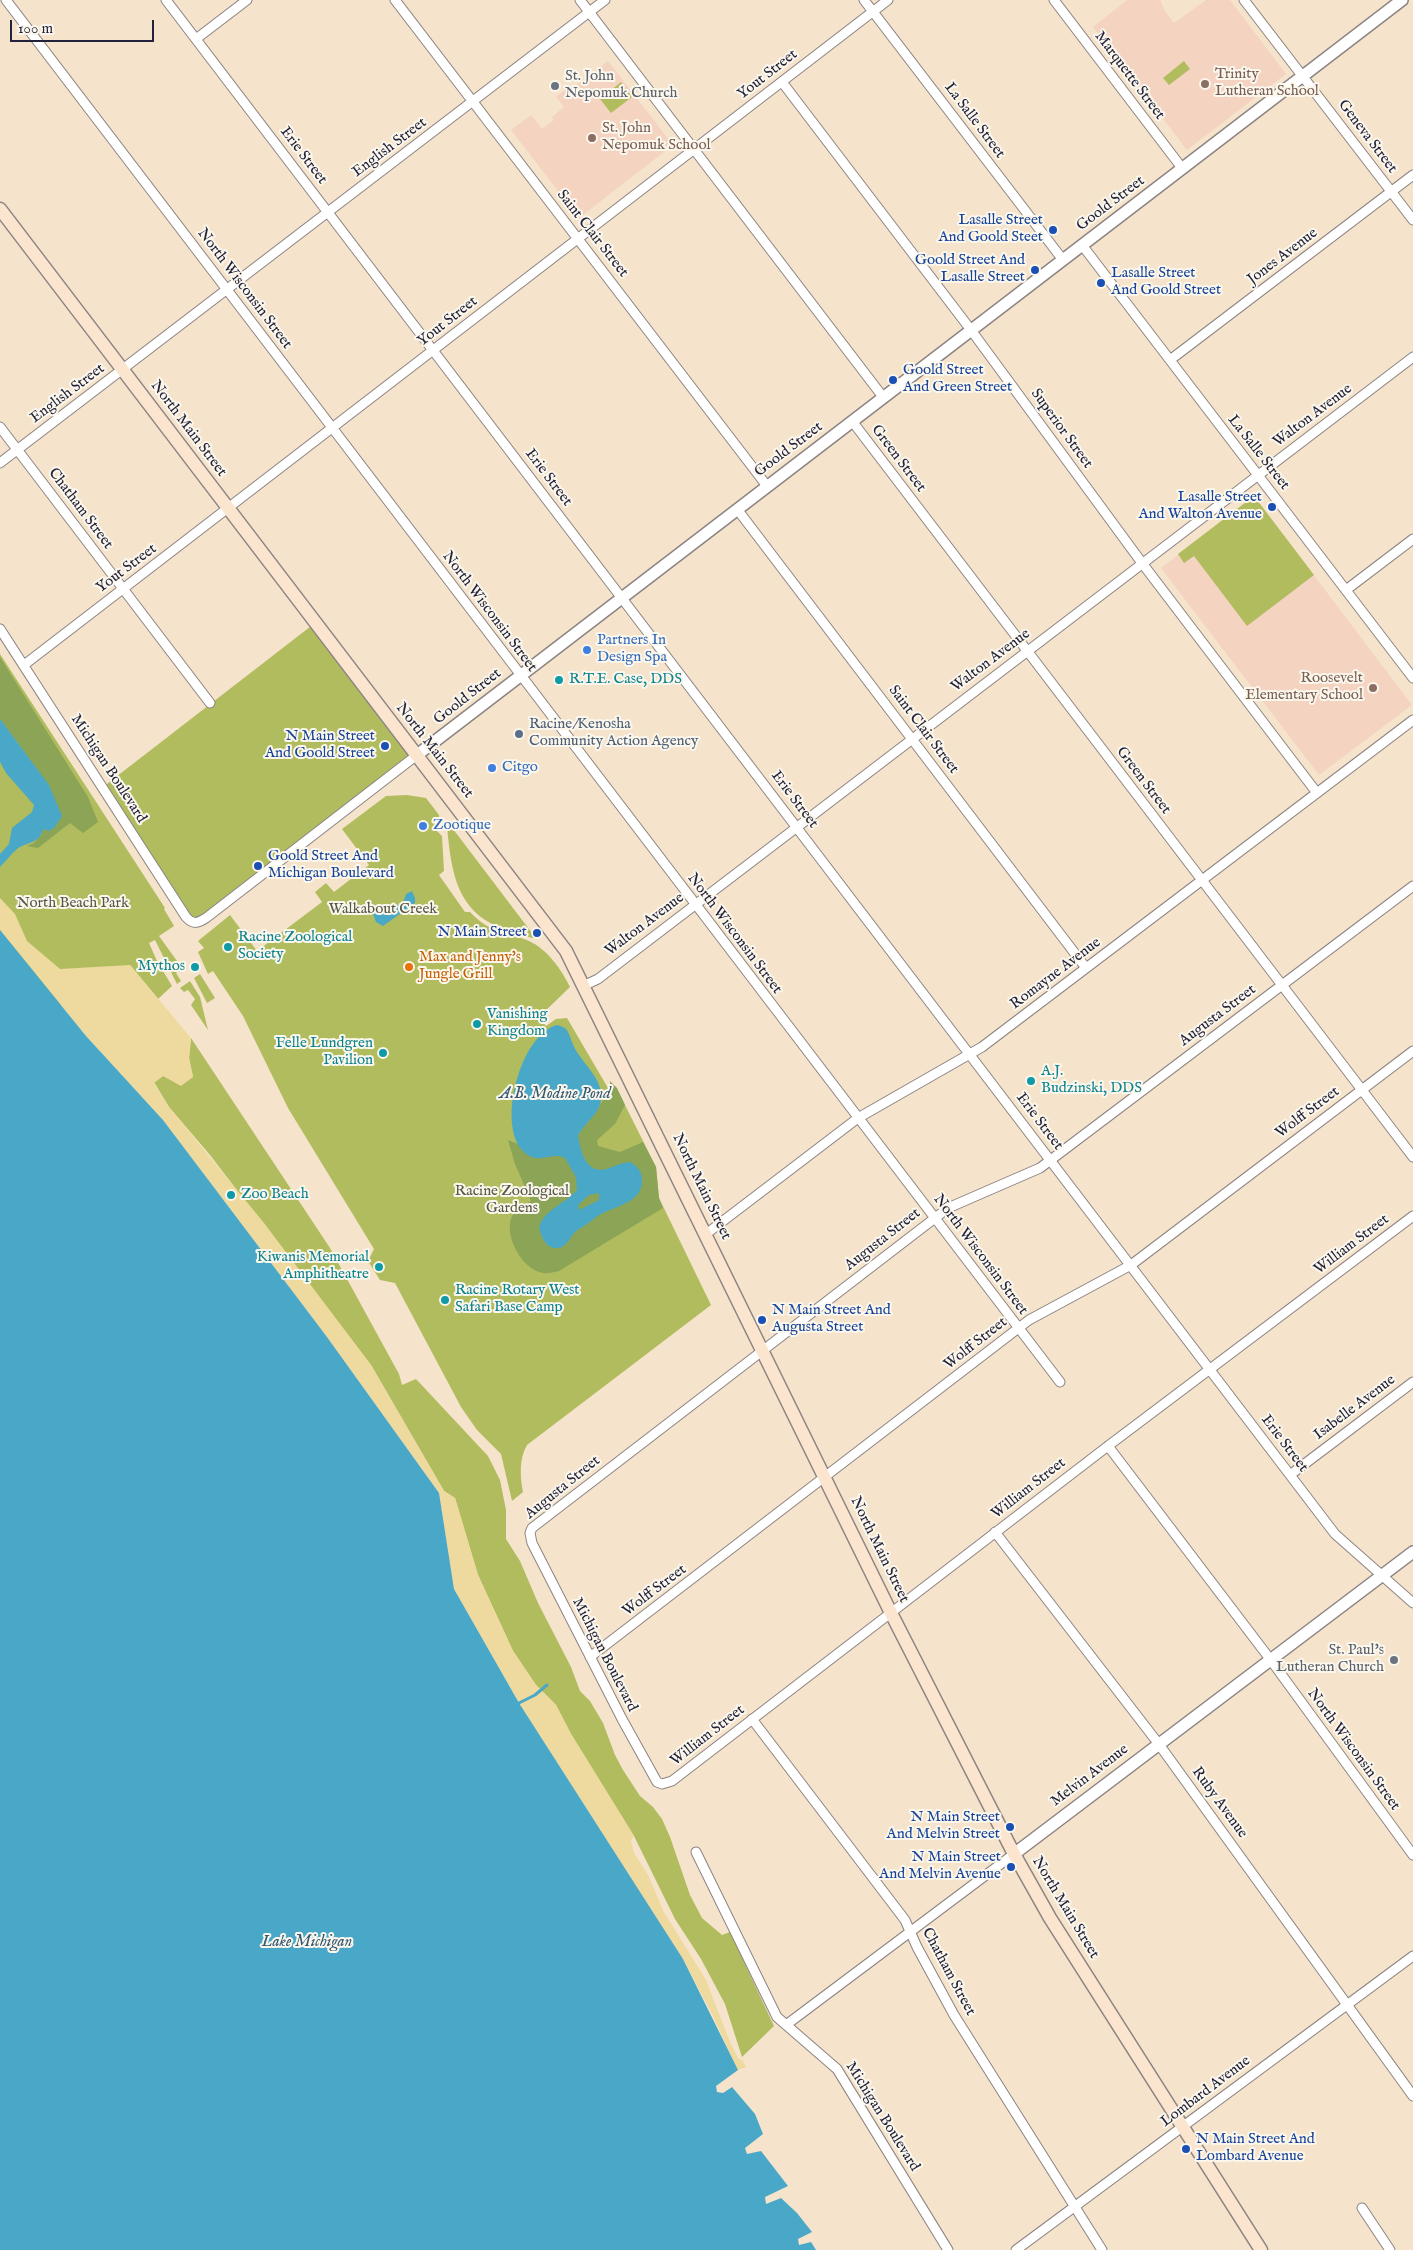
<!DOCTYPE html>
<html>
<head>
<meta charset="utf-8">
<style>
  body { margin:0 }
  #map { position:relative; width:1413px; height:2250px; overflow:hidden; background:#f5e4cb; font-family:"IM FELL English",serif }
  canvas { display:block }
  .scale { position:absolute; left:10px; top:20px; width:144px; height:22px; box-sizing:border-box; border:2px solid #22223b; border-top:0; padding-left:6px; font-size:15px; line-height:18px; white-space:nowrap; color:#22223b; -webkit-text-stroke:4px #fbf7ec; paint-order:stroke }
</style>
</head>
<body>
<div id="map">
<canvas width="1413" height="2250"></canvas>
<div class="scale">100 m</div>
</div>
<script>
const ctx = document.querySelector('canvas').getContext('2d');
ctx.lineJoin = 'round';
function paint(path, color) {
  ctx.fillStyle = color;
  ctx.fill(path, 'evenodd');
}
function strokePath(path, color, width, dash) {
  ctx.strokeStyle = color;
  ctx.lineWidth = width;
  ctx.lineCap = dash ? 'butt' : 'round';
  ctx.setLineDash(dash || []);
  ctx.stroke(path);
}
function label(font, color, halo, rows, align = 'center') {
  ctx.font = font + ' "IM FELL English",serif';
  ctx.lineWidth = 4;
  ctx.setLineDash([]);
  ctx.textBaseline = 'middle';
  ctx.strokeStyle = halo;
  ctx.fillStyle = color;
  for (const [text, x, y, turn = 0] of rows) {
    ctx.save();
    ctx.translate(x, y);
    ctx.rotate((+turn || 0) * Math.PI / 180);
    ctx.textAlign = isNaN(turn) ? turn : align;
    if (halo) ctx.strokeText(text, 0, 0);
    ctx.fillText(text, 0, 0);
    ctx.restore();
  }
}
paint(new Path2D(`
  M1127,0h33l5,11 9,12 32,-23h24l56,74 -99,76 -94,-123z
  M608,61l65,84 -94,73 -68,-88 20,-15 11,14 12,-9 -2,-3 12,-10 -8,-10 14,-11 2,2z
  M1254,496l158,209 -93,70 -158,-207z`), '#f4d3c0');
paint(new Path2D(`
  M1184,61l6,8 -21,16 -6,-7z
  M621,82l11,15 -21,16 -11,-14z
  M1254,496l60,79 -67,51 -53,-70 -10,7 -6,-9z
  M315,623l102,132 -222,168 -92,-136z
  M0,654l165,254 -1,1 10,17 -15,10 23,32 -6,5 5,8 -4,3 -22,-44 -6,3 8,18 15,25 -14,13 -28,-34 -71,40 -59,-75z
  M407,795l19,3 13,17 1,11 -4,4 6,6 2,35 -5,4 26,37h5c22,23 32,17 59,29 18,8 33,29 41,46l-31,30 7,9 10,-7 11,-1 48,82 6,-3 35,70 3,31 52,107 -184,140c-8,13 -7,32 -4,47l-11,9 -11,-47 -24,-24 -16,-23 -66,-124 -15,-3 -12,-19 6,-12 -86,-141 -45,-92 -30,-45 -5,3 -10,-22 6,-4 -6,-7 32,-26 27,36 65,-49 -7,-10 11,-9 8,9 35,-27 -27,-36 44,-33z
  M450,825l85,112 -3,1c-13,-4 -28,-7 -40,-14 -38,-20 -41,-59 -45,-97z
  M200,974l15,24 -8,5 -13,-25z
  M190,981l10,16 8,33 -17,-25 4,-6 -7,-9 -4,2 -4,-4z
  M191,1038l139,210 69,126 3,11 14,-6 72,77 12,24 6,30v29l14,22 18,42 33,64 9,24 10,10 13,22 12,32 8,15 17,26 13,11 9,12 8,18 20,58 12,23 20,17 8,-3 44,94 -32,31 -17,-53 -24,-45 -26,-40 -41,-83 -63,-102 -15,-29 -20,-20 -23,-34 -35,-76 -23,-77 -11,-7 -73,-126 -161,-210 -41,-48 -15,-25 9,-6 30,1 -4,-19z`), '#b1bc5e');
paint(new Path2D(`
  M0,657l88,140 10,25 -15,11 -13,-10 -32,25 -11,-2 7,-3 8,-9 -5,-65 -37,-50z
  M610,1081l7,7 8,17 -10,19 -18,16 1,6 22,6 23,-10 13,25 3,31 4,10 -104,63c-5,1 -12,3 -16,2 -21,-3 -40,-38 -31,-57 4,-6 13,-11 19,-15l-16,-37 -7,-24 10,4 60,-8c4,-9 12,-15 18,-24 5,-7 6,-13 14,-20z`), '#8ca455');
paint(new Path2D(`
  M0,898l15,16 12,27 33,28 70,-4 61,73 -2,20 4,19 -12,9 -18,-10 -9,7 15,24 95,116 107,142 73,126 11,7 23,77 35,76 23,34 20,20 15,29 63,102 -3,5 3,12 14,22 16,37 42,68 24,62 8,16 5,3 3,6 -8,3 -3,-5 -22,-49 -30,-57 -164,-256 -65,-114 -15,-96 -112,-156 -164,-217 -77,-84 -86,-106z`), '#eeda9e');
paint(new Path2D(`
  M0,719l49,66 13,31 -8,12 -5,3 -6,-2c-3,15 -17,13 -26,20 -6,5 -11,12 -17,18v-13l9,-10 3,-16 20,-16 2,-7 -28,-32 -6,-11z
  M412,891l3,7v5l-32,23 -7,-4 -3,-8c9,-8 18,-6 30,-11l3,-9z
  M0,930l86,106 77,84 164,217 112,156 15,96 65,114 164,256 55,111 -22,16 1,6 6,1 9,-6 23,27 8,20 -18,14 2,6 14,-3 27,35 -23,11 1,7 15,-6 16,15 15,19 -14,7 1,6 12,-3 5,8h-816z
  M557,1025c4,1 7,2 10,5 4,7 5,15 10,22 9,14 27,30 24,48 -2,15 -17,23 -23,36 3,17 8,38 29,33 8,-3 14,-6 23,-7 7,4 12,9 12,18 1,22 -26,26 -41,34 -7,4 -14,11 -22,15 -9,5 -11,19 -22,19 -11,1 -16,-12 -18,-21 6,-18 26,-23 38,-37l-1,-13 -11,-19c-14,-7 -28,9 -43,-8 -25,-28 -1,-116 35,-125zM599,1193v7l-20,10 -1,-5 11,-10z`), '#49a7c7');
strokePath(new Path2D(`
  M519,1703l16,-8 12,-10`), '#49a7c7', 3);
const minor = new Path2D(`
  M6,0l1054,1382
  M166,0l1169,1534 78,69
  M395,0l372,486
  M580,0l303,397
  M864,0l199,260
  M1054,0l128,168
  M1244,0l169,220
  M196,39l51,-39
  M782,82l189,248 171,233 175,230
  M1082,245l331,433
  M1170,360l243,-185
  M852,421l561,736
  M0,427l210,276
  M0,463l605,-463
  M737,509l349,459
  M1346,590l67,-51
  M0,629l186,288c7,8 12,6 20,1l211,-163
  M24,665l864,-665
  M1413,886l-373,282 -92,40 -416,320 -2,5 2,10 90,176 35,63 5,2 10,-3 436,-335 305,-230
  M585,985l13,-6 815,-622
  M706,1234l152,-116 124,-71 431,-327
  M1108,1446l162,213 143,196
  M1290,1475l123,-93
  M995,1532l163,211 255,353
  M590,1657l439,-337 102,-55 282,-214
  M752,1719l153,201 12,27 37,68 148,235
  M696,1852l81,165 60,52 111,181
  M786,2025l228,-171
  M1362,2208l28,42
  M1016,2250l397,-294`);
const tertiary = new Path2D(`
  M417,755l985,-755
  M1014,1854l399,-302`);
const secondary = new Path2D(`
  M0,209l566,742 325,662 123,241 36,64 211,332`);
strokePath(minor, '#8c8383', 11);
strokePath(tertiary, '#8c8383', 14);
strokePath(secondary, '#8c8383', 15);
strokePath(minor, '#fff', 9);
strokePath(tertiary, '#fff', 11);
strokePath(secondary, '#fbe5cf', 12);
for (const [x, y, r, color] of [
  [1205,84,5,"#8d6e63"],
  [555,86,5,"#6b7280"],
  [592,138,5,"#8d6e63"],
  [1053,230,5,"#1a4fb4"],
  [1035,270,5,"#1a4fb4"],
  [1101,283,5,"#1a4fb4"],
  [893,380,5,"#1a4fb4"],
  [1272,507,5,"#1a4fb4"],
  [587,650,5,"#3f7fe0"],
  [559,680,5,"#0f9aa8"],
  [1373,688,5,"#8d6e63"],
  [519,734,5,"#5c6f8a"],
  [385,746,5,"#1a4fb4"],
  [492,768,5,"#3f7fe0"],
  [423,826,5,"#3f7fe0"],
  [258,866,5,"#1a4fb4"],
  [537,933,5,"#1a4fb4"],
  [228,947,5,"#0f9aa8"],
  [195,967,5,"#0f9aa8"],
  [409,967,5,"#e8710a"],
  [477,1024,5,"#0f9aa8"],
  [383,1053,5,"#0f9aa8"],
  [1031,1081,5,"#0f9aa8"],
  [231,1195,5,"#0f9aa8"],
  [379,1267,5,"#0f9aa8"],
  [445,1300,5,"#0f9aa8"],
  [762,1320,5,"#1a4fb4"],
  [1394,1660,5,"#6b7280"],
  [1010,1827,5,"#1a4fb4"],
  [1011,1867,5,"#1a4fb4"],
  [1186,2149,5,"#1a4fb4"]
]) {
  const dot = new Path2D();
  dot.arc(x, y, r, 0, 2 * Math.PI);
  ctx.fillStyle = color;
  ctx.fill(dot);
  strokePath(dot, '#fbf7ec', 2);
}
label('15px', '#22223b', '#fbf7ec', [
  ["Yout Street",768,75,-38],
  ["Marquette Street",1129,76,53],
  ["La Salle Street",974,121,53],
  ["Geneva Street",1367,137,53],
  ["English Street",390,148,-37],
  ["Erie Street",303,156,53],
  ["Goold Street",1111,204,-37],
  ["Saint Clair Street",592,234,52],
  ["Jones Avenue",1283,257,-37],
  ["North Wisconsin Street",244,289,53],
  ["Yout Street",448,322,-38],
  ["English Street",68,394,-37],
  ["Walton Avenue",1313,416,-37],
  ["North Main Street",188,429,53],
  ["Superior Street",1061,429,54],
  ["Goold Street",789,450,-37],
  ["La Salle Street",1258,453,52],
  ["Green Street",898,459,53],
  ["Erie Street",548,478,53],
  ["Chatham Street",80,509,53],
  ["Yout Street",127,569,-37],
  ["North Wisconsin Street",489,612,53],
  ["Walton Avenue",991,661,-37],
  ["Goold Street",468,697,-38],
  ["Saint Clair Street",923,730,53],
  ["North Main Street",434,751,52],
  ["Michigan Boulevard",108,769,57],
  ["Green Street",1143,781,53],
  ["Erie Street",794,800,53],
  ["Walton Avenue",645,925,-37],
  ["North Wisconsin Street",734,934,53],
  ["Romayne Avenue",1056,974,-37],
  ["Augusta Street",1218,1016,-37],
  ["Wolff Street",1308,1113,-37],
  ["Erie Street",1039,1122,53],
  ["North Main Street",701,1187,64],
  ["Augusta Street",883,1240,-38],
  ["William Street",1352,1245,-37],
  ["North Wisconsin Street",980,1255,53],
  ["Wolff Street",976,1344,-38],
  ["Isabelle Avenue",1355,1408,-37],
  ["Erie Street",1284,1444,53],
  ["Augusta Street",563,1488,-39],
  ["William Street",1029,1489,-38],
  ["North Main Street",879,1550,64],
  ["Wolff Street",655,1591,-37],
  ["Michigan Boulevard",604,1655,63],
  ["William Street",708,1736,-38],
  ["North Wisconsin Street",1353,1750,54],
  ["Melvin Avenue",1090,1776,-37],
  ["Ruby Avenue",1219,1803,54],
  ["North Main Street",1065,1908,59],
  ["Chatham Street",948,1972,62],
  ["Lombard Avenue",1206,2092,-37],
  ["Michigan Boulevard",882,2117,58]
]);
label('15px', '#785e54', '#fbf7ec', [
  ["Trinity",1215,75],
  ["Lutheran School",1215,92],
  ["St. John",602,129],
  ["Nepomuk School",602,146],
  ["Roosevelt",1363,679,"right"],
  ["Elementary School",1363,696,"right"]
], 'left');
label('15px', '#5b616d', '#fbf7ec', [
  ["St. John",565,77],
  ["Nepomuk Church",565,94],
  ["St. Paul's",1384,1651,"right"],
  ["Lutheran Church",1384,1668,"right"]
], 'left');
label('15px', '#164399', '#fbf7ec', [
  ["Lasalle Street",1043,221],
  ["And Goold Steet",1043,238],
  ["Goold Street And",1025,261],
  ["Lasalle Street",1025,278],
  ["Lasalle Street",1111,274,"left"],
  ["And Goold Street",1111,291,"left"],
  ["Goold Street",903,371,"left"],
  ["And Green Street",903,388,"left"],
  ["Lasalle Street",1262,498],
  ["And Walton Avenue",1262,515],
  ["N Main Street",375,737],
  ["And Goold Street",375,754],
  ["Goold Street And",268,857,"left"],
  ["Michigan Boulevard",268,874,"left"],
  ["N Main Street",527,933],
  ["N Main Street And",772,1311,"left"],
  ["Augusta Street",772,1328,"left"],
  ["N Main Street",1000,1818],
  ["And Melvin Street",1000,1835],
  ["N Main Street",1001,1858],
  ["And Melvin Avenue",1001,1875],
  ["N Main Street And",1196,2140,"left"],
  ["Lombard Avenue",1196,2157,"left"]
], 'right');
label('15px', '#366cbe', '#fbf7ec', [
  ["Partners In",597,641],
  ["Design Spa",597,658],
  ["Citgo",502,768],
  ["Zootique",433,826]
], 'left');
label('15px', '#0d838f', '#fbf7ec', [
  ["R.T.E. Case, DDS",569,680],
  ["Racine Zoological",238,938],
  ["Society",238,955],
  ["Mythos",185,967,"right"],
  ["Vanishing",487,1015],
  ["Kingdom",487,1032],
  ["Felle Lundgren",373,1044,"right"],
  ["Pavilion",373,1061,"right"],
  ["A.J.",1041,1072],
  ["Budzinski, DDS",1041,1089],
  ["Zoo Beach",241,1195],
  ["Kiwanis Memorial",369,1258,"right"],
  ["Amphitheatre",369,1275,"right"],
  ["Racine Rotary West",455,1291],
  ["Safari Base Camp",455,1308]
], 'left');
label('15px', '#4e5e75', '#fbf7ec', [
  ["Racine/Kenosha",529,725],
  ["Community Action Agency",529,742]
], 'left');
label('15px', '#545847', '#fbf7ec', [
  ["North Beach Park",73,904],
  ["Walkabout Creek",383,910],
  ["Racine Zoological",512,1192],
  ["Gardens",512,1209]
]);
label('15px', '#c56008', '#fbf7ec', [
  ["Max and Jenny's",419,958],
  ["Jungle Grill",419,975]
], 'left');
label('italic 16px', '#325773', '#fbf7ec', [
  ["A.B. Modine Pond",555,1095],
  ["Lake Michigan",307,1943]
]);
</script>
</body>
</html>
